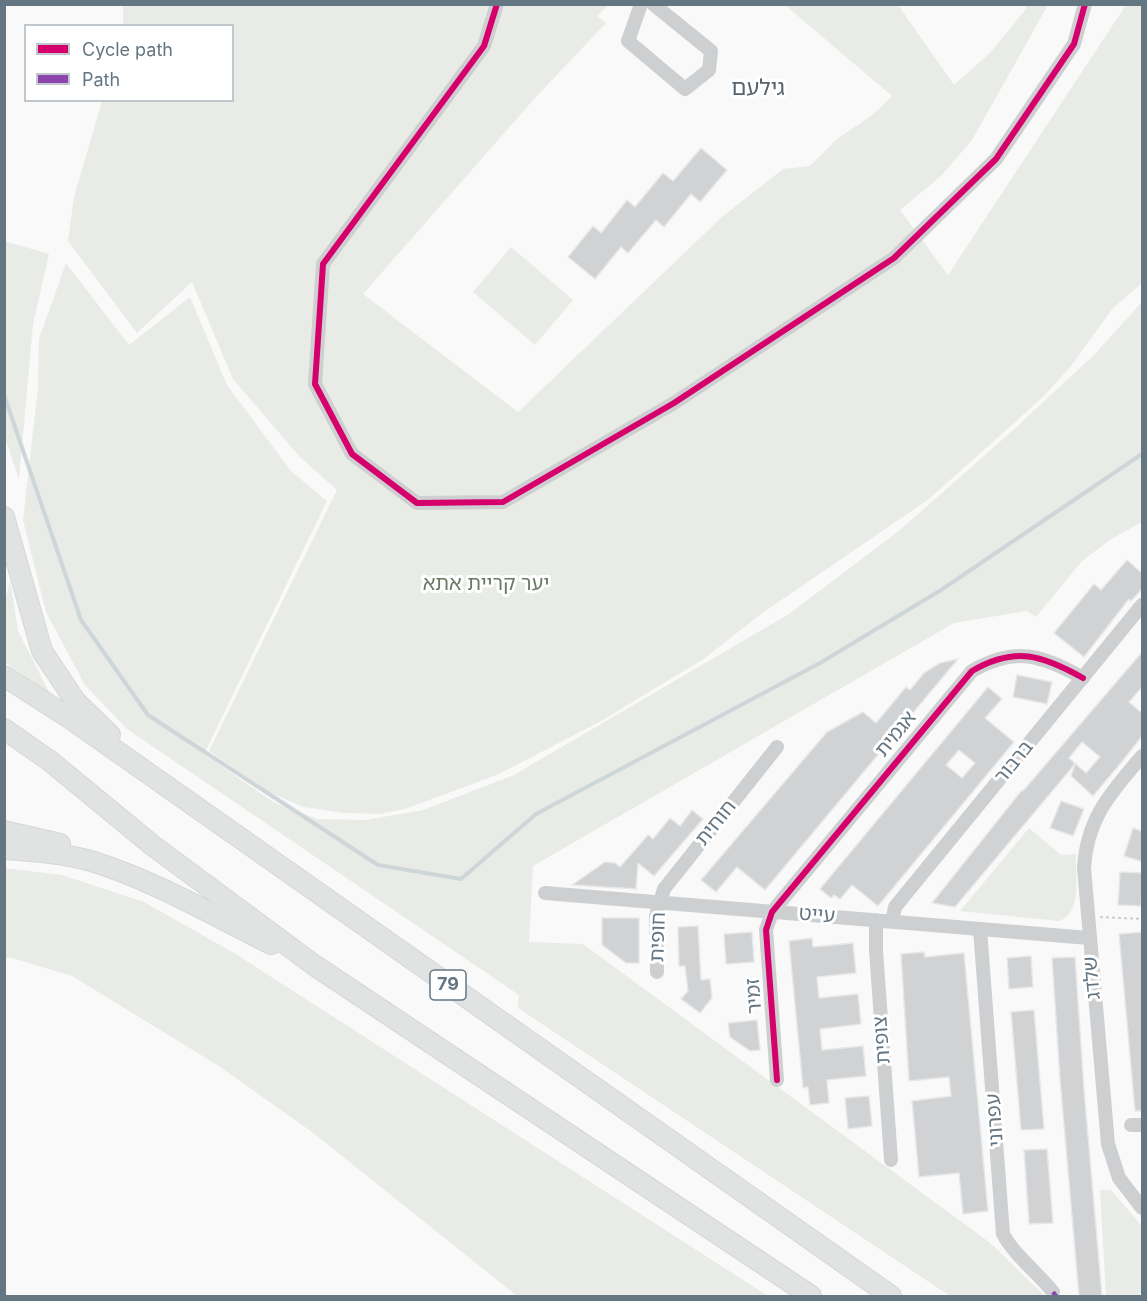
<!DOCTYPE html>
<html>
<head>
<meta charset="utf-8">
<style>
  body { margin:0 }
  #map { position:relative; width:1147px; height:1301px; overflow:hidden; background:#f9f9f9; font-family:Inter,sans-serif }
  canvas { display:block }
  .frame { position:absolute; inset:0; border:6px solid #657683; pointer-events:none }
  .legend { position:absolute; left:24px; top:24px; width:210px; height:78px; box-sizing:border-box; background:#fff; border:2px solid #c1c8cd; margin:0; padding:8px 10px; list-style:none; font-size:18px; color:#657683 }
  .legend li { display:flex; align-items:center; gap:12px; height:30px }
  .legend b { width:30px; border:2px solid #c1c8cd }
</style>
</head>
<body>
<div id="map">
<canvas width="1147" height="1301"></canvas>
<div class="frame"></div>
<ul class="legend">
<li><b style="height:8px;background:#d6006c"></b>Cycle path</li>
<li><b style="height:8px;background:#8e44ad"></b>Path</li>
</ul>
</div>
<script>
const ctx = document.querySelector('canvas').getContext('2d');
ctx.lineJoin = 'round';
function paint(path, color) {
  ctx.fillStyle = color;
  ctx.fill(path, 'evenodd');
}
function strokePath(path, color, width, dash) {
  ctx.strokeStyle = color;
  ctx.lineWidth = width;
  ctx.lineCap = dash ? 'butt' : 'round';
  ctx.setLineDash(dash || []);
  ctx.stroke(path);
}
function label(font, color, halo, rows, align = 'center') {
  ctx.font = font + ' Inter,"Noto Sans Hebrew",sans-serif';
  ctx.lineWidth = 6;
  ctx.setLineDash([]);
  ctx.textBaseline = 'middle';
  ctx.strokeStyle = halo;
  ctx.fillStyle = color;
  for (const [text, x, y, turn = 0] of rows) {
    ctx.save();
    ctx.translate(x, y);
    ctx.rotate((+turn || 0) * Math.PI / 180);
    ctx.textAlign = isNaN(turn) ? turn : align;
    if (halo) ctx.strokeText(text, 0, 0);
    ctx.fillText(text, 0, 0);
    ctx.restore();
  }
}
paint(new Path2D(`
  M123,5h485l-11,11 9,7 -72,76 -171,195 155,118 204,-195 61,-48 27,-3 27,-27 34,-23 21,-20 -107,-91h113l56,80 36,-32 36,-44v-4h22l-76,135 -31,36 -41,34 48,65 178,-270h15l1,278 -29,25 -42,58 -28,31 -114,102 -168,115 -56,44 -102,62 -104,54 -94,35 -26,5 -34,-1 -42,-6 -36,-16 -58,-40 128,-261 -37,-33 -67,-78 -41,-97 -55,51 -69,-92 6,-44 28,-96 130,-1v-74l-109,-1z
  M4,241l45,13 -16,70 -14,155 -14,-41z
  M511,247l62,53 -38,45 -62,-53z
  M66,263l63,82 61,-48 37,88 64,86 36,30 -123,253 69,48 44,17 49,1 57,-10 91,-35 275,-161 111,-84 111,-98 83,-77 48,-53v220l-31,17 -29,22 -46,56 -9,-6 -73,12 -421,243 -4,76 54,2 406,298 56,54h-95l-432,-288 1,-13 -392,-266 -42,-44 -39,-73 -23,-92 15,-132 1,-49z
  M10,581l8,50 32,63 -45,-32v-61z
  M1029,828l32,27 15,-1c-1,19 7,60 -17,67l-99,-10z
  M4,868l58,7 82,27 90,51 534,343h-251l-205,-164 -93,-66 -147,-90 -60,-18h-7z
  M1100,1190h11l31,36v66l-4,4h-32z`), '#e8ebe6');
strokePath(new Path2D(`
  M4,395l77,225 67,95 230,150 83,14 75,-65 284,-151 121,-73 201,-136`), '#ced6d9', 4);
const building = new Path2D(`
  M701,148l26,22 -27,32 -9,-8 -27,33 -8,-7 -28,33 -7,-6 -26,32 -27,-22 25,-31 8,7 26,-33 8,7 28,-34 10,8z
  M1127,560l16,14v14l-12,13 -2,-2 -45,58 -30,-24 40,-49 7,6z
  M1143,651v35l-14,16 14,12v21l-23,29 -27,32 -22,-20 4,-12 -120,143 -23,-4 90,-113 1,1zM1082,742l18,15 -14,16 -17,-15z
  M958,659l-193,231 -28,-23 -21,25 -15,-12 126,-148 36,-20 13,11 30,-36 4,3 14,-17 16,-10z
  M1017,675l35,7 -5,22 -34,-7z
  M988,687l14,12 -17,19 29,24 -136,164 -26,-21 -12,14 -6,-4 -3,3 -11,-9zM959,750l16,13 -13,15 -16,-13z
  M1061,801l23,8 -11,27 -23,-8z
  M692,810l11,9 -49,57 -16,-13 -2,26 -64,-4 33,-23 10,1 5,4 28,-32 5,4 17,-21 10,8z
  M1133,828l10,4v30l-19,-6z
  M1120,872l23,1 -2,33 -23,-1z
  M602,918h37v45h-13l-24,-18z
  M698,926l3,54 9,-1 2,19 -12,15 -19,-14 7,-8 -3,-25h-6l-1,-39z
  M752,932l2,30 -28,2 -2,-30z
  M1143,932v179h-8l-16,-177z
  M812,938l1,9 40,-4 3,30 -39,4 2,21 39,-4 3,30 -41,5 2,21 41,-4 3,30 -39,4 2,23 -19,2 -2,-18 -5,1 -14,-147z
  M924,952l1,5 39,-4 24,258 -25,3 -4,-41 -40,4 -7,-76 39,-5 -2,-19 -40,4 -8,-127z
  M1031,956l2,31 -24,2 -2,-31z
  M1075,957l9,133 18,206h-23l-19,-217 -8,-121z
  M1034,1010l10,119 -23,1 -10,-118z
  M757,1020l3,30 -10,1 -20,-14 -2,-14z
  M869,1096l3,30 -24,3 -3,-31z
  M1047,1149l6,74 -24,1 -5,-74z`);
paint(building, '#d0d2d3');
strokePath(building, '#e8e8e8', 1.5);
const highway = new Path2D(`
  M4,517l38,134 34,51 34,33
  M4,676l67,43 820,577
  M4,729l46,32 102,84 162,120 497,331
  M4,831l56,13
  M4,849c29,2 59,4 87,12 62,19 122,54 180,83`);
strokePath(highway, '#d5d6d6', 22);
strokePath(new Path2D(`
  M1100,917l42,2`), '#cbcccd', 2, [3, 3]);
strokePath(new Path2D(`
  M497,4l-13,42 -161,218 -8,120 37,70 65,49 86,-1 171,-99 220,-145 102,-99 78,-115 11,-40
  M641,4l-13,37 57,48 24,-19 2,-19 -58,-47
  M1142,756c-31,37 -55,61 -58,112l24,276 11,34 23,30
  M545,893l544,45
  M876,920v30l15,210
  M892,922l3,-15 247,-302
  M980,929l23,305c12,22 34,38 50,58
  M657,972l-1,-56 8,-27 113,-142
  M777,1080l-11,-150 6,-18 200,-241c43,-25 70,-16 111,7
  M1131,1125h11`), '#cecfd0', 14);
strokePath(highway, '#e1e2e2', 20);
strokePath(new Path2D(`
  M1053,1292l3,4`), '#8e44ad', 4.5, [9, 4.5]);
strokePath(new Path2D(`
  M497,4l-13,42 -161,218 -8,120 37,70 65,49 86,-1 171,-99 220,-145 102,-99 78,-115 11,-40
  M777,1080l-11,-150 6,-18 200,-241c43,-25 70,-16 111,7`), '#d6006c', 6);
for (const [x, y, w] of [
  [448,985,36]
]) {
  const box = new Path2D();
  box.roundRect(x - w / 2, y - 15, w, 30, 4.5);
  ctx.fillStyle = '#fff';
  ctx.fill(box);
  strokePath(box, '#657683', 1.5);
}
label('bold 18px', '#657683', null, [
  ["79",448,985]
]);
label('20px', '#687a64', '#fff', [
  ["יער קריית אתא",486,584]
]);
label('20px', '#657683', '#fff', [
  ["אגמית",896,734,-51],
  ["ברבור",1014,762,-51],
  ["חוחית",716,823,-51],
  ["עייט",817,915,5],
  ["חופית",658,937,-88],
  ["שלדג",1092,978,-95],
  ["זמיר",754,996,-94],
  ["צופית",882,1040,-94],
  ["עפרוני",995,1120,-94]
]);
label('22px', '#57646e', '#fff', [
  ["גילעם",758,88]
]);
</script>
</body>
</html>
